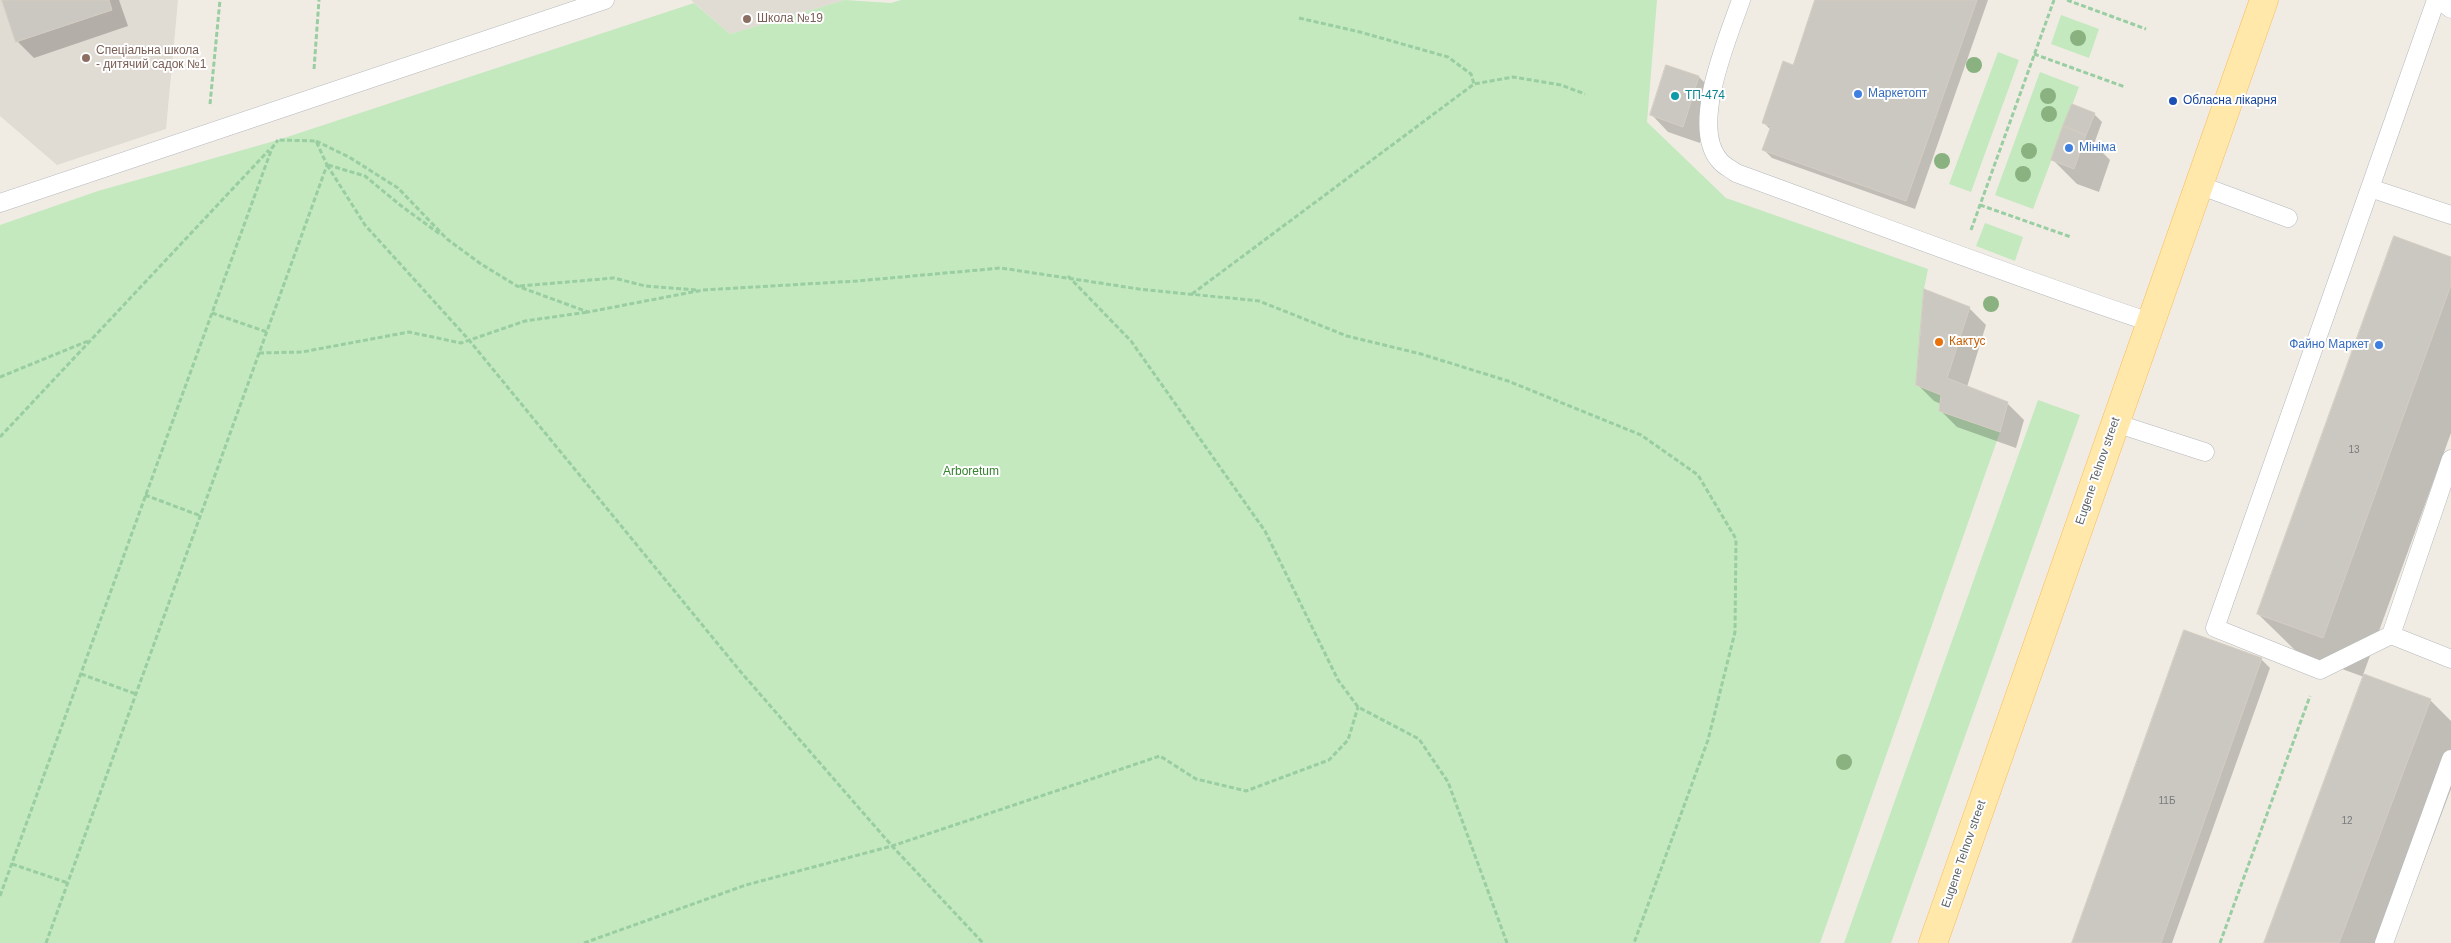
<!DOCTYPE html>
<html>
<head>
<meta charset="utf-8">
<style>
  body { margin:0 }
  canvas { display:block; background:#f0ece4 }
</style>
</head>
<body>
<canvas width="2451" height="943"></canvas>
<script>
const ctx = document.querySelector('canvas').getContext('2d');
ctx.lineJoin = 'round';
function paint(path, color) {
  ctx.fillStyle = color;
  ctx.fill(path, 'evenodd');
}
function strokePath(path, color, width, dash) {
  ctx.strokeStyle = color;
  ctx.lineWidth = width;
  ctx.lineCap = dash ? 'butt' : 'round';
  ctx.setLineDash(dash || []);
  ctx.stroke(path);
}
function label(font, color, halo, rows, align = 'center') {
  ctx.font = font + ' Arial,sans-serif';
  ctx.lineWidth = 4;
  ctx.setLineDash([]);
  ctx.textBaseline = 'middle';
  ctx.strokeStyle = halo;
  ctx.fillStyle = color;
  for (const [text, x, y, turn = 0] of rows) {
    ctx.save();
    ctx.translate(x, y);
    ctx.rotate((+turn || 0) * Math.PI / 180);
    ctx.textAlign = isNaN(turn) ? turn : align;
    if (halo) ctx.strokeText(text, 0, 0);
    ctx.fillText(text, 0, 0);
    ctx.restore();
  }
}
paint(new Path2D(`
  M0,0h178l-12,129 -109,36 -57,-49z
  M691,0h154l-115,34z`), '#e0dbd3');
paint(new Path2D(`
  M845,0l46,3 10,-3h756l-10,122 79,76 202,71 -4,20 -8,96 25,10 -2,16 61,21 -180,511h-1820v-718l98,-34 180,-51 416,-137 36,31z
  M2061,15l38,14 -10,29 -38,-14z
  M1998,52l21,8 -48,132 -22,-8z
  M2040,72l39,15 -46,122 -38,-14z
  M1985,223l38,14 -8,24 -39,-15z
  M2038,400l42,15 -189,528h-47z`), '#c4e9bf');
paint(new Path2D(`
  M3,0h116l9,26 -94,32 -17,-17z
  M1817,0h171l-73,209 -143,-51 -8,-8 7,-20 -8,-8 30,-56z
  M1667,67l32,10 17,17 -16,49 -32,-11 -16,-17z
  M2094,114l8,8 -8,22 16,16 -11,32 -22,-8 -24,-24z
  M2451,258v175l-88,242 67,25 21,21v68l-58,154h-128l99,-266 -66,-24 -40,-39z
  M1969,308l17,17 -19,62 40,16 17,17 -8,28 -59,-21 -17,-17 1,-6 -7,-3 -17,-17z
  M2184,632l78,28 8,8 -98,275h-99z`), '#0003');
const building = new Path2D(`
  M2,0h107l3,10 -96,32z
  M1815,0h162l-71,201 -144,-51 9,-24 -9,-3 21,-62 10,4z
  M1666,65l33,11 -16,51 -33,-12z
  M2072,104l23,9 -9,22 -23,-9z
  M2063,126l23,9 -12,34 -23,-9z
  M2394,236l57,21v28l-128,353 -66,-24z
  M1924,289l46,18 -23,71 61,24 -8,30 -61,-21 2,-16 -25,-10z
  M2184,630l78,28 -101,285h-89z
  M2364,674l67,25 -92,244h-75z`);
paint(building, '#cbc7c1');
strokePath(building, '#d5cdc2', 1);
const lane = new Path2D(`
  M1741,0c-13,38 -52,127 -21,161 4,5 11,8 16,12 138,50 275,103 414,149
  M2436,0l-66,188 81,27
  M2440,0l11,9
  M2199,185l89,33
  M2370,188l-155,440 105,42 71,-35
  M0,203l605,-203
  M2115,423l90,29
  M2451,459l-60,176 60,24
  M2384,943l67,-184`);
const primary = new Path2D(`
  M1933,943l331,-943`);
strokePath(lane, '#b5b8bc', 19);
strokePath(primary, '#fbb952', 29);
strokePath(new Path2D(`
  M2067,0l79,29
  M1299,18l61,14 88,25 23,17 3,10
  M2034,54l91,33
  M314,69l5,-69
  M210,104l10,-104
  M316,141l33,16 49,31 49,51 34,25 36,22 71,26 115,-22 154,-9 144,-13 138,21 120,12 88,35 74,18 87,27 133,54 57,40 38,64 -1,93 -27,108 -74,203
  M327,165l38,60 104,115 271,331 152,175 91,97
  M328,165l37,11 35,29 41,30
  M1980,205l91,32
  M1971,230l83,-230
  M1068,276l63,65 134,190 73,149 20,27 61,32 29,43 59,161
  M520,286l94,-8 31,8 52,4
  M1192,294l282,-210 39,-7 48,8 24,9
  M212,313l55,19
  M259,353l43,-1 107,-20 52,11 64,-22 63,-9
  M0,377l88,-36
  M0,437l269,-287
  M145,495l56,21
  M81,674l55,20
  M12,864l56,19
  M0,896l272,-748 6,-8
  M46,943l281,-778 -11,-24 -37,-1
  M584,943l162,-58 146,-39 268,-90 36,23 50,12 83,-31 19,-20 10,-33
  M2220,943l90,-247`), '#99cda2', 3, [5, 2.5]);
strokePath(lane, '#fff', 18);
strokePath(primary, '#ffe8aa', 28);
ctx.fillStyle = '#89b280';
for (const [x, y] of [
  [2078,38],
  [1974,65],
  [2048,96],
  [2049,114],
  [2029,151],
  [1942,161],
  [2023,174],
  [1991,304],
  [1844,762]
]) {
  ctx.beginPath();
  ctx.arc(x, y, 8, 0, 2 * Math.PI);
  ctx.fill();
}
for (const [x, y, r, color] of [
  [747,19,5,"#8d6e63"],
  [86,58,5,"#8d6e63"],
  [1858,94,5,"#3f7fe0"],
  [1675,96,5,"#0f9aa8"],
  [2173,101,5,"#1a4fb4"],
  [2069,148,5,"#3f7fe0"],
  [1939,342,5,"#e8710a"],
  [2379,345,5,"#3f7fe0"]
]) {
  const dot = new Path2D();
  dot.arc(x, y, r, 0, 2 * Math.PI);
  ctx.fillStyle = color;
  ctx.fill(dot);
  strokePath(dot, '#fff', 2);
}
label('10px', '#787b7d', null, [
  ["13",2354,450],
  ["11Б",2167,801],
  ["12",2347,821]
]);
label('12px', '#785e54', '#fff', [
  ["Школа №19",757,19],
  ["Спеціальна школа",96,51],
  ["- дитячий садок №1",96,65]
], 'left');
label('12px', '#366cbe', '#fff', [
  ["Маркетопт",1868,94],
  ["Мініма",2079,148],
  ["Файно Маркет",2369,345,"right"]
], 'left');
label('12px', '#0d838f', '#fff', [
  ["ТП-474",1685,96]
], 'left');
label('12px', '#164399', '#fff', [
  ["Обласна лікарня",2183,101]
], 'left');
label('12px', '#c56008', '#fff', [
  ["Кактус",1949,342]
], 'left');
label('12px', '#5c6266', '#fff', [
  ["Eugene Telnov street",2098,471,-71],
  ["Eugene Telnov street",1964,854,-71]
]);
label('12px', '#34832f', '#fff', [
  ["Arboretum",971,472]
]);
</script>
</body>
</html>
